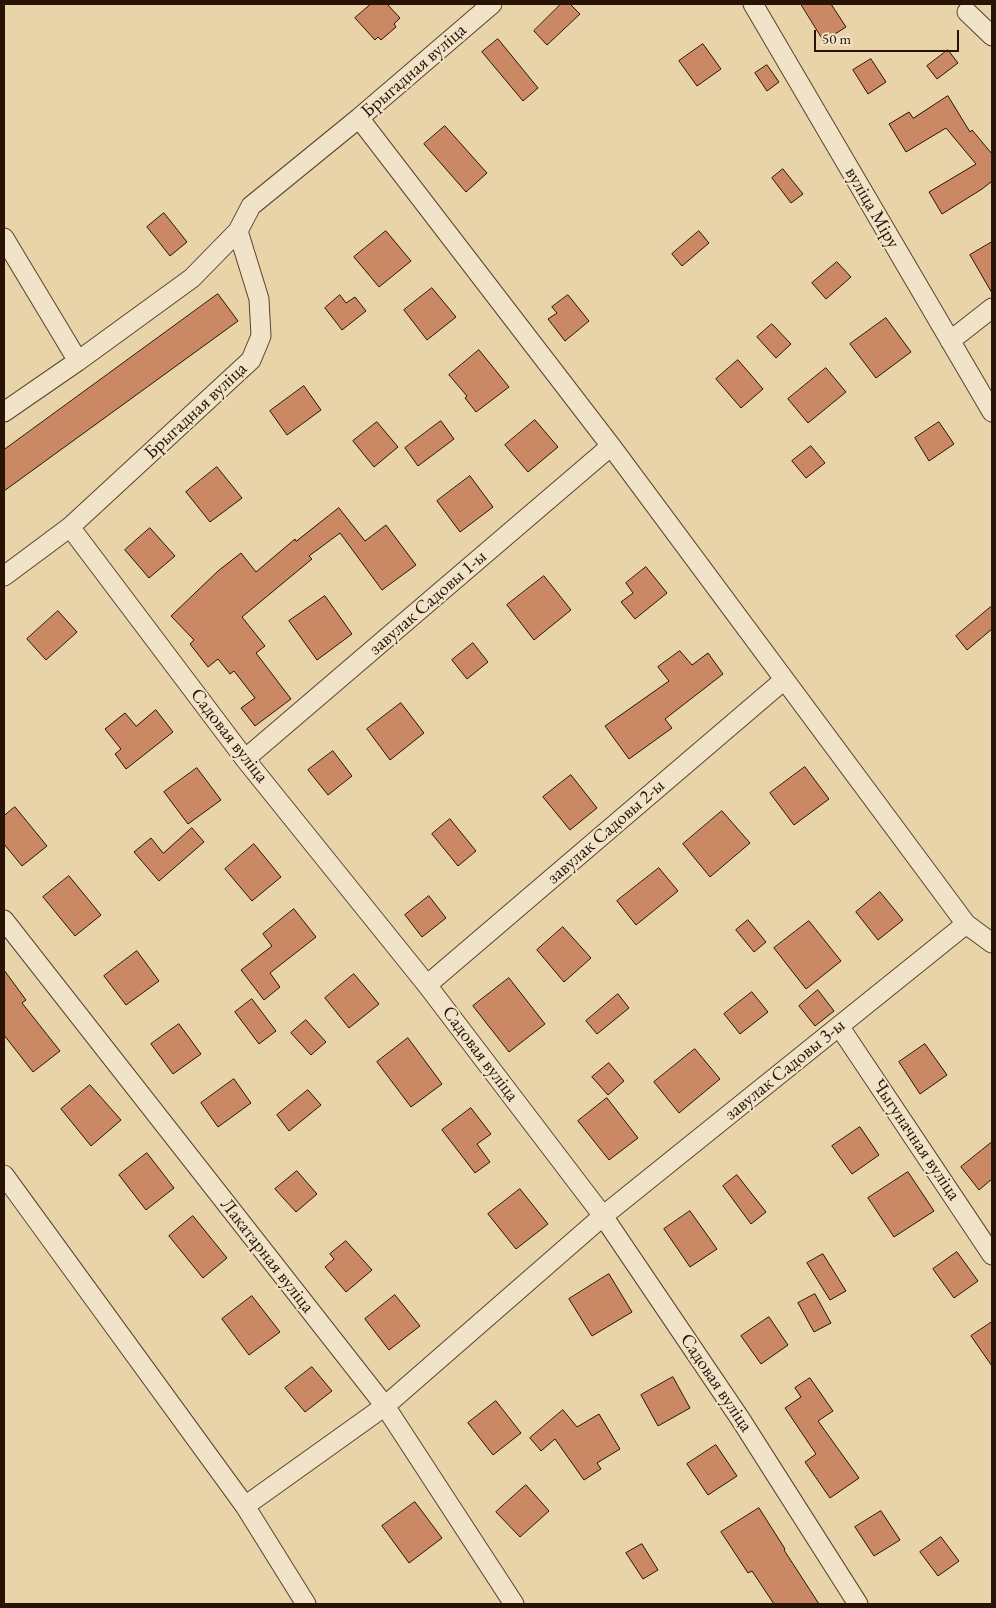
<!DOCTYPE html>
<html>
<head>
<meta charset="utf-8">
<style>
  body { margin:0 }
  #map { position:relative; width:996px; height:1608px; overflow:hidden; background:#e9d4a9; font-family:"EB Garamond",serif }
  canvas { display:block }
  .frame { position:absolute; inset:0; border:5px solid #291305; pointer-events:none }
  .scale { position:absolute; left:814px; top:30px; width:145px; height:22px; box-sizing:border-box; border:2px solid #291305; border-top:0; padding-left:6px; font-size:15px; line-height:18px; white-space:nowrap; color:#291305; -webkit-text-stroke:4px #f1e3c7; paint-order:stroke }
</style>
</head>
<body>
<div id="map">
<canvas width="996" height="1608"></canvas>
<div class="frame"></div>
<div class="scale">50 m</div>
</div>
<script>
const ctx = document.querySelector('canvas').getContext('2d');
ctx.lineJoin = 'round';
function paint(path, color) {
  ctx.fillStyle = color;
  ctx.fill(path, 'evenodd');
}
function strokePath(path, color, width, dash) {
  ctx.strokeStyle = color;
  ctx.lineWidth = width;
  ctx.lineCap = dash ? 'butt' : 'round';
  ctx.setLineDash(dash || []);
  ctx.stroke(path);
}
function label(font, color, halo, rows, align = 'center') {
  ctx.font = font + ' "EB Garamond",serif';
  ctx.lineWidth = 4;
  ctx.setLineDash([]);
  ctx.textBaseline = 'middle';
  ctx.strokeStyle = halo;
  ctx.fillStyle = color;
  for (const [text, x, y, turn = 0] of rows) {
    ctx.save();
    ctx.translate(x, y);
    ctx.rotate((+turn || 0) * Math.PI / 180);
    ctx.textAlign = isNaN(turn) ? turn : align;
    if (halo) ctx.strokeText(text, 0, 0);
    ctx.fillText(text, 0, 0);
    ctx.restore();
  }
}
const building = new Path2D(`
  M371,4h16l13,14 -6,6 2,3 -15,13 -3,-3 -3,3 -20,-22z
  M561,4h9l10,10 -33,31 -13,-14z
  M801,4h30l15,23 -22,14z
  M498,39l40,49 -15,13 -41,-49z
  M703,44l18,25 -24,17 -18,-25z
  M948,50l10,13 -21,16 -10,-13z
  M871,59l15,23 -18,12 -15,-24z
  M767,65l12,17 -12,9 -12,-18z
  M948,96l22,36 2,-2 20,24v30l-1,-2 -9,7 -40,25 -13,-22 47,-28 -30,-36 -40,24 -17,-28 20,-12 4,6z
  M445,126l42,47 -21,19 -42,-48z
  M783,169l20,25 -12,9 -19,-25z
  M164,213l23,29 -17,14 -23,-29z
  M386,231l25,30 -32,26 -25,-30z
  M699,231l10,12 -27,23 -10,-12z
  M992,242v51l-22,-38z
  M837,262l14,15 -25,22 -14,-16z
  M432,288l24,29 -29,23 -23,-30z
  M218,294l20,27 -234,170v-41z
  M340,295l6,8 9,-6 11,14 -24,19 -17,-22z
  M568,295l21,26 -24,20 -17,-22 9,-6 -5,-6z
  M886,318l25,34 -35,26 -26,-34z
  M772,324l19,20 -15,14 -19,-21z
  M479,350l30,37 -33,25 -11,-14 2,-2 -18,-21z
  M738,360l25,29 -22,19 -25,-29z
  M826,368l20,24 -38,31 -20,-24z
  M304,386l17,24 -34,25 -17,-24z
  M535,420l23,27 -30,25 -23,-27z
  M441,421l13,18 -36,27 -13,-18z
  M377,422l21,25 -24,20 -21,-26z
  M939,422l15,22 -25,17 -14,-23z
  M811,446l14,17 -19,15 -14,-17z
  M217,467l25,31 -32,24 -24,-30z
  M470,476l23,31 -33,25 -23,-31z
  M339,508l26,33 21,-16 30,40 -34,25 -42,-57 -31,23 3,3 -70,58 23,29 -9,7 35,46 -36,27 -14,-18 14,-10 -21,-27 -4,3 -12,-15 -10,8 -18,-23 4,-4 -23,-24 47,-45 23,-18 15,19 39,-33 1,2z
  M150,528l25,28 -26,22 -24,-28z
  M646,567l21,26 -32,26 -14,-17 12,-9 -7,-10z
  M544,576l27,34 -37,30 -27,-35z
  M325,596l27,38 -35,26 -28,-39z
  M992,606v23l-25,21 -11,-14z
  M58,611l19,21 -31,28 -19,-21z
  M473,643l15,19 -21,17 -15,-19z
  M680,651l12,14 16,-12 15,21 -58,45 7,9 -43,31 -24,-33 64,-45 -11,-14z
  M401,703l23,30 -34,27 -23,-31z
  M156,710l17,22 -47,37 -11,-15 6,-5 -16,-20 20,-16 11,13z
  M333,751l19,25 -24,19 -20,-25z
  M805,767l24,32 -35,26 -24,-32z
  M197,768l24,32 -33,24 -24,-32z
  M571,775l26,33 -27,22 -27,-33z
  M15,807l32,39 -25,20 -18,-22v-28z
  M722,811l28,32 -40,34 -27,-33z
  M450,819l26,32 -18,15 -26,-32z
  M192,828l12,14 -45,39 -25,-29 17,-14 12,15z
  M254,844l27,33 -29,24 -27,-32z
  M659,868l19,23 -42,34 -19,-24z
  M69,876l32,39 -26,21 -32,-39z
  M880,892l23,28 -25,20 -22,-28z
  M429,896l17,22 -24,19 -17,-22z
  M294,909l22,28 -46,36 10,14 -16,13 -23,-30 31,-24 -9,-12z
  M748,920l18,22 -12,10 -18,-22z
  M809,921l32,40 -35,28 -32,-41z
  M563,927l28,31 -27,24 -27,-32z
  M137,951l22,30 -33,24 -22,-29z
  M4,970l22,30 -4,3 38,48 -27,21 -29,-37z
  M354,974l25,30 -30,24 -24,-30z
  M509,978l36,46 -36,28 -36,-46z
  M818,990l16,21 -19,15 -16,-20z
  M752,992l16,20 -28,22 -16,-20z
  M618,994l11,14 -32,26 -11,-13z
  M252,999l24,32 -17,13 -24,-32z
  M306,1020l20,22 -15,13 -20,-22z
  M179,1024l22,30 -28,20 -22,-30z
  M408,1038l34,46 -31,23 -34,-45z
  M925,1044l22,31 -27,19 -21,-32z
  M695,1049l25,30 -41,34 -25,-31z
  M609,1063l15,18 -16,14 -16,-18z
  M234,1079l17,24 -33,24 -17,-24z
  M90,1085l31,35 -30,26 -30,-37z
  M308,1090l13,15 -32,26 -12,-16z
  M607,1098l31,40 -29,22 -31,-39z
  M471,1108l20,26 -14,10 13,18 -15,11 -33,-43z
  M860,1127l19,28 -27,19 -20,-28z
  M992,1142v37l-13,11 -18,-23z
  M147,1153l27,35 -28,22 -27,-35z
  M297,1171l20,23 -21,18 -21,-23z
  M908,1172l26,39 -40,26 -26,-39z
  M737,1175l29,37 -15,12 -28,-38z
  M520,1189l28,35 -32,25 -28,-35z
  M690,1211l27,38 -27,18 -26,-38z
  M193,1216l34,42 -24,20 -34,-42z
  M346,1241l26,29 -26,22 -21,-25 9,-8 -4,-5z
  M957,1252l21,29 -24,17 -21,-29z
  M823,1254l23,37 -16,9 -23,-37z
  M609,1274l23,38 -40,24 -23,-37z
  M815,1294l16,29 -17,9 -16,-29z
  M395,1295l25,31 -31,24 -24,-31z
  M252,1296l28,36 -31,23 -27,-36z
  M769,1317l19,28 -27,19 -20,-28z
  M992,1322v44l-21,-30z
  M312,1367l20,24 -27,21 -20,-24z
  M673,1377l17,31 -32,18 -17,-31z
  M810,1378l23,33 -15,10 41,57 -29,20 -25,-36 11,-8 -31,-46 16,-11 -6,-9z
  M496,1401l25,32 -28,22 -25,-32z
  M563,1410l14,17 22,-13 21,35 -23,14 4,6 -17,11 -29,-41 -14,12 -11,-13z
  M716,1445l21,31 -29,19 -21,-31z
  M526,1485l23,26 -29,26 -24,-25z
  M415,1502l27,36 -33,25 -27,-37z
  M759,1508l26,41 -1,1 35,54h-45l-22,-33 -4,2 -27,-41z
  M881,1511l19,29 -26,16 -19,-29z
  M941,1537l18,24 -21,15 -18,-24z
  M642,1544l16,26 -15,9 -17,-26z`);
paint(building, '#cb8864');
strokePath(building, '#291305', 1);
const minor = new Path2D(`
  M753,4l239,408
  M967,12l25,24
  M359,118l252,328 355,478 26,19
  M4,238l74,123
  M950,341l42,-33
  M4,412l74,-51 114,-83 46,-47
  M70,527l175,232 182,226 176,231 138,204 117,184
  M4,576l66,-49 181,-167 10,-24 -2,-37 -21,-68 13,-25 108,-88 133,-114
  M245,759l366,-313
  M4,920l381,486 129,198
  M427,985l357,-305
  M839,1026l153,229
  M4,1175l241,331 61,98
  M245,1506l140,-100 218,-190 363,-292`);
strokePath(minor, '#59432e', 21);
strokePath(minor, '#f1e3c7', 19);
label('19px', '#291305', '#f1e3c7', [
  ["Брыгадная вуліца",414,71,-41],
  ["вуліца Міру",872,208,60],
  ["Брыгадная вуліца",196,411,-43],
  ["завулак Садовы 1-ы",428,603,-41],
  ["Садовая вуліца",229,736,52],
  ["завулак Садовы 2-ы",606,832,-41],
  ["Садовая вуліца",480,1054,53],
  ["завулак Садовы 3-ы",785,1070,-39],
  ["Чыгуначная вуліца",916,1140,56],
  ["Лакатарная вуліца",267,1256,52],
  ["Садовая вуліца",716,1383,56]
]);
</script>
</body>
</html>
